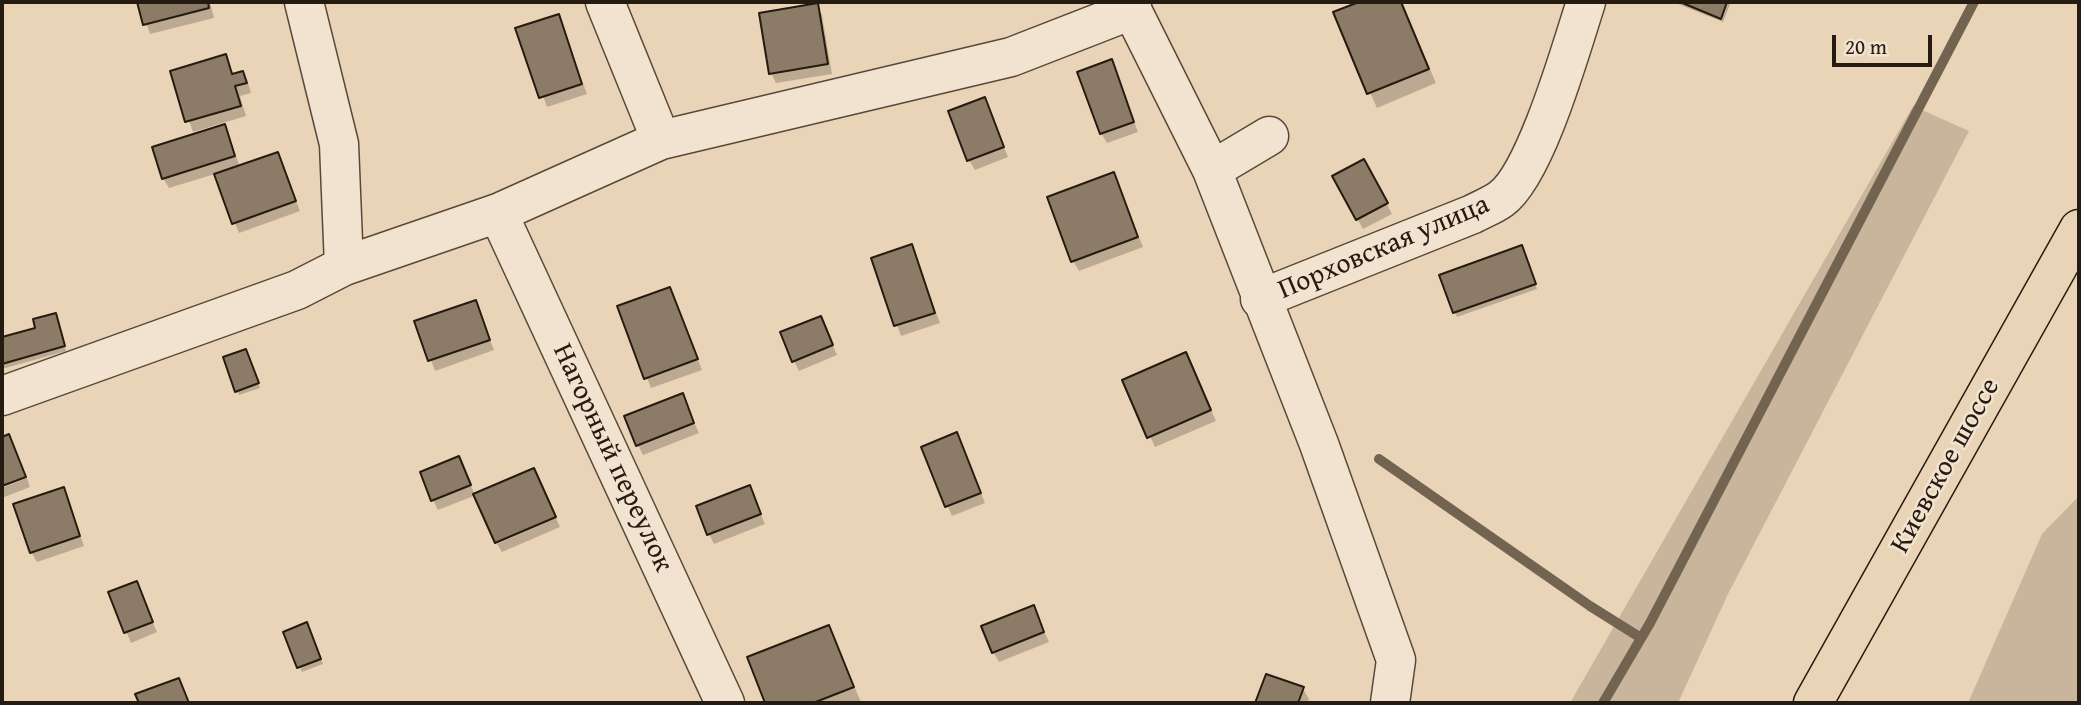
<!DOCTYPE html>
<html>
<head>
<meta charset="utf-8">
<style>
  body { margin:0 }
  #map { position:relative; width:2081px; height:705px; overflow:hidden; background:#ead4b7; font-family:"Gentium Book Plus",serif }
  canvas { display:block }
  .frame { position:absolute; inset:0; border:4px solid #261b10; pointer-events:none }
  .scale { position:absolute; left:1832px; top:35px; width:100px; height:32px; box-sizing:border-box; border:4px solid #261b10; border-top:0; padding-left:9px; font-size:21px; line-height:24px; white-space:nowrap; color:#261b10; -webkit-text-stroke:5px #f1e3d0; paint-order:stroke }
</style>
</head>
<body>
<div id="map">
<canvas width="2081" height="705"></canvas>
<div class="frame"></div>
<div class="scale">20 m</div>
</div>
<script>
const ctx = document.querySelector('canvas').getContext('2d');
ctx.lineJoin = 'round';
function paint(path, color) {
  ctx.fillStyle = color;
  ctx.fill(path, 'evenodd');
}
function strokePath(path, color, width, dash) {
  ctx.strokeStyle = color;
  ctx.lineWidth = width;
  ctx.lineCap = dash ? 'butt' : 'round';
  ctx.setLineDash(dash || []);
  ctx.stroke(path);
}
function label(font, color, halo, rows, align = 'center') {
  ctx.font = font + ' "Gentium Book Plus",serif';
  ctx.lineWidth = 5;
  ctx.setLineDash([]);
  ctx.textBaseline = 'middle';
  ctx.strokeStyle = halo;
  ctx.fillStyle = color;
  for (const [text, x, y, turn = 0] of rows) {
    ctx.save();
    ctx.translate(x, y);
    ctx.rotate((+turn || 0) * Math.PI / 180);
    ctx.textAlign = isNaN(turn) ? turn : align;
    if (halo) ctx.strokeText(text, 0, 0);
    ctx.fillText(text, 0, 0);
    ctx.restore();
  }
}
paint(new Path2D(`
  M1913,106l56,25 -241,463 -50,109h-108z
  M2079,496v207h-111l74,-169z`), '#c9b59b');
paint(new Path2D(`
  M139,2h71l4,16 -64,16z
  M1363,2h38l35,81 -59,25 -42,-95z
  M1673,2h58l-8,20z
  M817,5l5,10 10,59 -56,9 -5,-10z
  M558,16l29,78 -40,13 -29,-78z
  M225,56l9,19 8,-2 6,10 3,10 -11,3 6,20 -53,16 -21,-60z
  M1111,61l27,71 -31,11 -6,-10z
  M984,99l24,58 -33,13 -6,-10z
  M225,126l15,41 38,-13 22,57 -61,22 -24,-59 -46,14 -6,-10z
  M1369,171l23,43 -29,15 -29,-53z
  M1113,174l30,73 -64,24 -6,-10z
  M912,247l28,76 -39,13 -28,-77z
  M1524,252l13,37 -80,28 -16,-41z
  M670,289l32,81 -51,18 -31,-80z
  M475,302l19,48 -59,21 -18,-49z
  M55,315l11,36 -64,18v-30l35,-9z
  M825,328l12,27 -38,16 -5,-10z
  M248,355l12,33 -21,7 -2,-4z
  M1191,364l25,57 -61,26 -31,-66z
  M682,396l17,37 -56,22 -5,-10z
  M962,444l23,59 -33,13 -29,-68z
  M459,458l16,37 59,-25 21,45 -79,-20 -38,15 -5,-10z
  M27,478l3,9 -28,11v-10z
  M749,487l16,37 -51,20 -5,-10z
  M63,489l21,57 -47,16 -6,-10z
  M556,518l4,9 -58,25 -5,-8z
  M136,583l21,49 -26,11 -21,-50z
  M1033,607l16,35 -50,20 -6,-10z
  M829,627l32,75 -94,1 -18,-45z
  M309,629l14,35 -21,8 -17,-39z
  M1267,676l36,13 6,10 -2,4h-50z`), '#0003');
strokePath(new Path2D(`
  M1379,459l211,147 51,32
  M1603,703l47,-80 324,-621`), '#736452', 10);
const building = new Path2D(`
  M137,2h71l1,6 -66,17z
  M1359,2h42l28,67 -62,25 -34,-82z
  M1680,2h47l-6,17z
  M818,3l10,61 -59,10 -10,-61z
  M559,14l23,70 -43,14 -24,-70z
  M226,54l6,20 11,-3 4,12 -12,3 6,20 -56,16 -15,-51z
  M1112,59l22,63 -34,12 -23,-62z
  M985,97l19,50 -37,14 -19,-50z
  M225,124l10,32 -73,23 -10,-32z
  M278,152l18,49 -64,23 -18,-50z
  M1364,159l24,44 -32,17 -24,-44z
  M1114,172l24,65 -67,25 -24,-65z
  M912,244l23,69 -41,13 -23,-68z
  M1522,245l14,39 -83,29 -14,-38z
  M670,287l28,72 -54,20 -27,-73z
  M476,300l14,40 -62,21 -14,-40z
  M56,313l9,33 -63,18v-27l33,-9 -2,-9z
  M821,316l12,29 -41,17 -12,-30z
  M246,349l13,34 -24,9 -12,-35z
  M1186,352l25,58 -64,28 -25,-58z
  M683,393l11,30 -58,23 -12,-30z
  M957,432l24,61 -36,14 -24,-60z
  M9,434l17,43 -24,9v-49z
  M459,456l12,29 -40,16 -11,-29z
  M534,468l22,49 -61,26 -22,-49z
  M750,485l11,29 -54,21 -11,-29z
  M64,487l16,49 -50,17 -17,-49z
  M137,581l16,41 -29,11 -16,-41z
  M1034,605l10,27 -52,21 -11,-27z
  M307,622l14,37 -24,9 -14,-36z
  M829,625l25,62 -41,16h-48l-18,-46z
  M1266,674l38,13 -6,16h-43z
  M179,678l10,25h-50l-4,-9z`);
paint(building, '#8c7b67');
strokePath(building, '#261b10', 2);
const minor = new Path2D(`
  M304,2l35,142 5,122
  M605,2l56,138
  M1132,10l80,160 107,274 77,216 -6,43
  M1212,170l57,-34
  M498,213l227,490
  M1260,299l213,-85c9,-5 20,-9 28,-15 35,-25 71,-154 85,-197
  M2,396l295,-106 47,-24 154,-53 163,-73 350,-83 121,-47v-8`);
const major = new Path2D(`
  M1813,703l266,-474`);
strokePath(minor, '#57493a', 41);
strokePath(major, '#261b10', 41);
strokePath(minor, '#f1e3d0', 38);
strokePath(major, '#ead4b7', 38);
label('28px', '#261b10', '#f1e3d0', [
  ["Порховская улица",1384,248,-23],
  ["Нагорный переулок",612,458,65],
  ["Киевское шоссе",1946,466,-61]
]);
</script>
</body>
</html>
